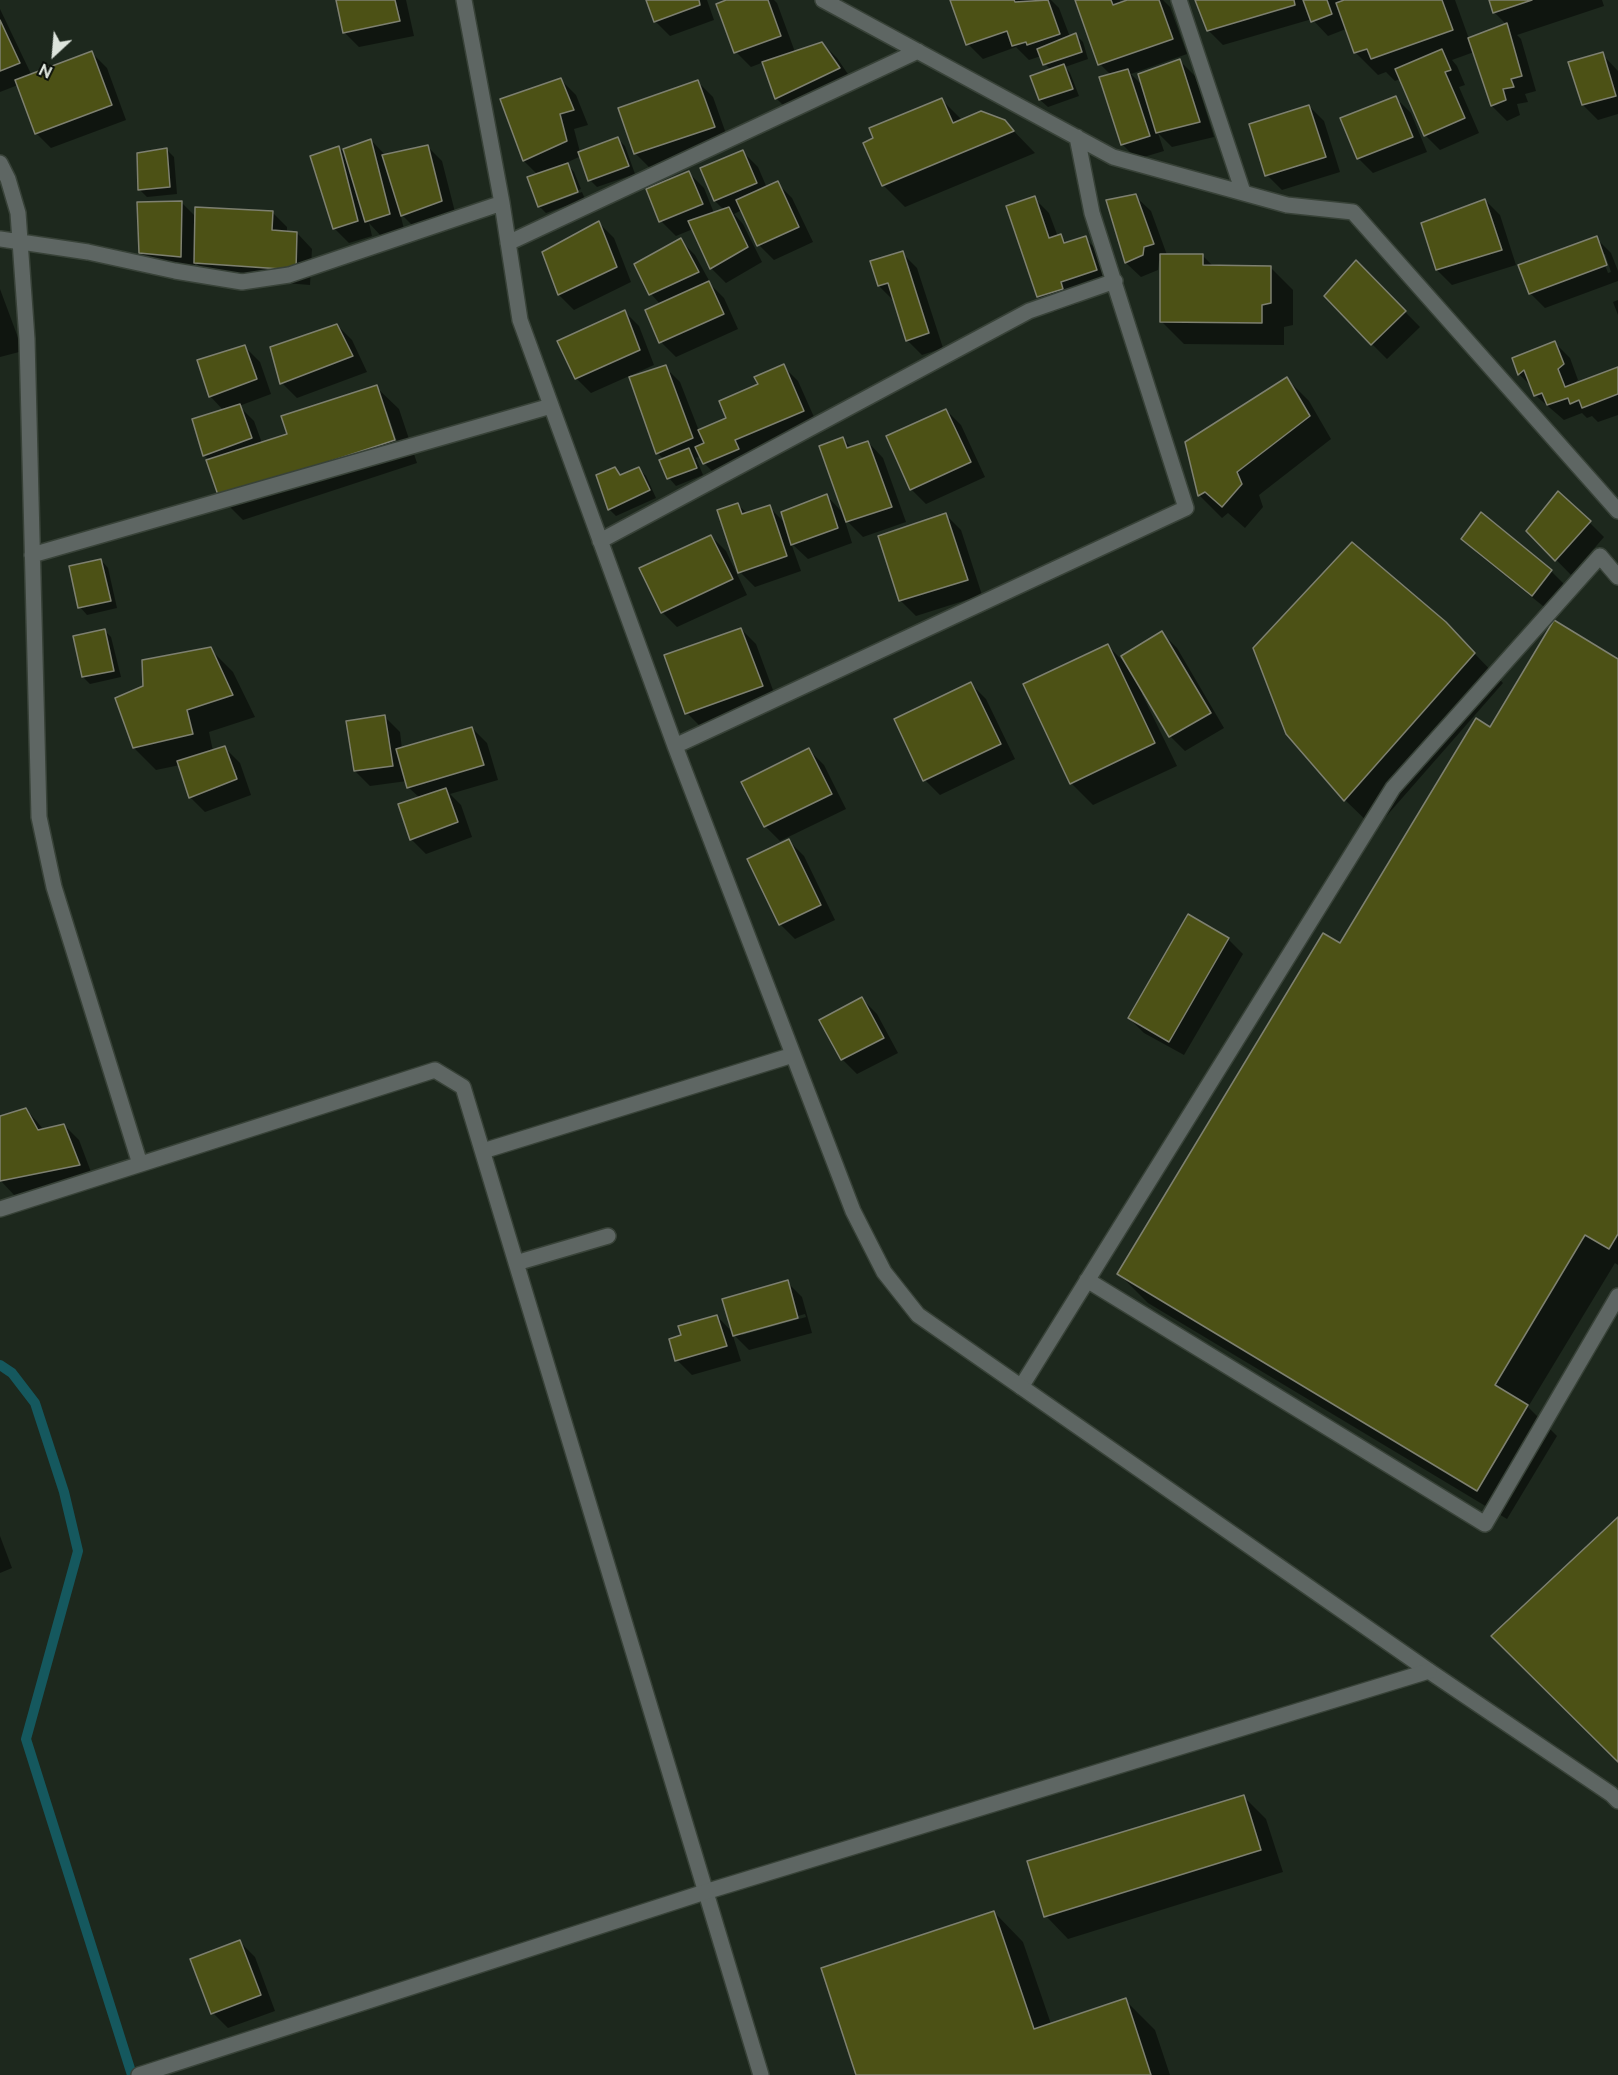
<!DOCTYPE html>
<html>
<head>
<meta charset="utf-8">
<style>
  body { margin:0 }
  #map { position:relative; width:1618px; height:2075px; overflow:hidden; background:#1d281d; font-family:Raleway,sans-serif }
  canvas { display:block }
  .north { position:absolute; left:24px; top:24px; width:60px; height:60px; -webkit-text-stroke:4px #0a0f0a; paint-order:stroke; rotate:206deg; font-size:16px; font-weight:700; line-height:24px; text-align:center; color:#dde4dc }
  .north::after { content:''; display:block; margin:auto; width:21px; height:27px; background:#dde4dc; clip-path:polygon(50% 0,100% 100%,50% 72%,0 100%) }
</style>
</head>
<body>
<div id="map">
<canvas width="1618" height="2075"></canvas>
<div class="north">N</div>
</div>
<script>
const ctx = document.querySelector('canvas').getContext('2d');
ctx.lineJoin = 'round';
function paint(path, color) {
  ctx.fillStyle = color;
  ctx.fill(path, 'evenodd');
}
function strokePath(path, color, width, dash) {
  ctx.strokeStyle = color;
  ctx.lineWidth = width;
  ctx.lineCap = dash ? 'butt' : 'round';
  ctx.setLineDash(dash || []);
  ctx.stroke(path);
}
paint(new Path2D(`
  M338,0h68l8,36 -55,11 -15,-15z
  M647,0h60l7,20 -44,16 -15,-15z
  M730,0h44l3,3 18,49 27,-9 15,15 17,25 -63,30 -15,-15 -12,-36 -13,5 -15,-15z
  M954,0h97l8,8 11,29 6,-2 7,7 5,17 -23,8 5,6 9,23 -31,11 -8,-7 -8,-23 19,-7 -6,-6 -4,-8 -12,4 -13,-13 -33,12 -15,-15z
  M1076,0h44l1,4 10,-4h32l7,7 17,47 -56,20 12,12 37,-25 15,15 19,61 -42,10 -14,-14 6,18 -27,8 -15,-15 -11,-69 -11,-11z
  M1197,0h258l14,39 37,-15 -12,-12 -4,-12h112l2,6 -87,29 4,4 15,52 -11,3 3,8 -11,2 3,11 -13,6 -15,-15 -18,-54 -22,8 5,6 8,19 -6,2 20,46 -39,17 -15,-15 -25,-56 -5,2 -9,-9 -8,3 -23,-23 -9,-23 -18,7 -16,-17 -89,26 -15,-15z
  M0,9l32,67 60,-23 15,15 19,52 -75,28 -15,-15 -18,-48 -18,7z
  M1602,54l16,17v43l-20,6 -15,-15z
  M561,80l15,15 12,30 -14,4 6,23 38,-13 7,7 10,28 -38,13 -7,-7 -9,-24 -15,7 8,9 7,17 -40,15v3l41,-15 3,7 -39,14 -7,-7 -1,-31 -14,-14 -22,-61z
  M698,82l15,15 16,45 -78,27 -15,-15 -16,-45z
  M1396,98l15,15 16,39 -54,21 -15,-15z
  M941,99l21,21 42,1 31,32 -130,54 -22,-22z
  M1309,106l15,15 16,51 -58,18 -15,-15z
  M371,140l15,16 41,-10 15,15 14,55 -39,14 -17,-17 4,16 -23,7 -12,-13 3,13 -23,7 -15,-15 5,-81 7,8z
  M167,150l7,7 3,37 -30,3 -7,-7z
  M743,152l15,15 9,21 10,-5 15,15 21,44 -39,18 -15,-15 -17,-35 -8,4 9,10 19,38 -36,21 -15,-15 -18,-39 -17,7 -15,-15 28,-48 15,15 10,25 10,-3 -9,-9z
  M1135,196l16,15 16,44 36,1 11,11 57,1 22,22v35l-9,2v18l-100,-1 -23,-23 1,-61 -3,1 -1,9 -17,7 -15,-14z
  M1034,198l15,15 9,24 2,-1 8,8 17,-6 15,15 11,32 -36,12 2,7 -23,8 -15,-15 -31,-90z
  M1485,200l15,15 16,50 -64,20 -15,-15 -14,-46z
  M182,203l14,14 76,-5 15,15v6h10l15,16 -2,36 -100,-8 -15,-15v9l-39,-3 -15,-15z
  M599,223l15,15 17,44 -57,28 -15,-15 -15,-42z
  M1596,238l15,15 7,18v10l-73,27 -15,-15zM1601,254h4l6,18 -3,1z
  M680,240l15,15 17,31 12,12 14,31 -62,28 -15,-15v-37l-10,-11z
  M902,253l15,15 26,80 -21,7 -15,-15 -13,-39 -15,-15z
  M1356,262l64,65 -33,32 -15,-15z
  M0,289l23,62 -23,6z
  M1618,300v15l-5,-13z
  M624,311l15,15 15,39 -63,28 -15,-15z
  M337,325l15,15 15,32 -70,26 -15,-15z
  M1555,343l15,15 8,22 -7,6 47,-17v46l-20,7 -6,-6 -5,2 -5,-5 -18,7 -29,-25 -3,-8 -13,-13z
  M245,347l15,15 11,32 -32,12 15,15 8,22 27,-9 87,-47 23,22 18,54 -174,57 -23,-23 -11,-37 -5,-5 20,-44 -14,-15zM384,412h3l12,35 -3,1z
  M783,366l15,15 20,45 -99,52 -15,-15 -3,-7 -5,2 7,17 -27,11 -7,-8 -8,-18 3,-1 -7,-6 8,-86 15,15 19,49 29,-12 32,-34z
  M1287,379l22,22 22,38 -72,56 4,12 -18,21 -17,-15 -6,5 -22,-22 -14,-53z
  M946,410l15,15 24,52 -59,27 -15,-15z
  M843,439l9,9 16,-6 15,16 23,64 -43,15 -19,-19 8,25 -44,16 -17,-16 10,28 -46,16 -15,-15 -2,-67 10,9 21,-7 17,17 41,-28 18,19z
  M614,469l7,7 18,-7 7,7 10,22 -40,18 -7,-7 -11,-33z
  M946,515l15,15 21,65 -66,21 -15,-15 -21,-64z
  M1589,522l15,15 -33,38 -43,-44z
  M711,536l15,15 21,44 -70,32 -15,-15 -21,-43z
  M1463,539l88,32 15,15 -18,24 -70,-56z
  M101,560l7,8 9,40 -30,7 -7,-8z
  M1445,623l58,60 -128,146 -30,-29 -58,-67z
  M741,629l15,15 21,57 -75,27 -15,-15z
  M104,630l7,7 10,40 -31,7 -7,-7z
  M1162,633l15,15 47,80 -39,23 -15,-15 -26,-43 -2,1 35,72 -84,39 -22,-22 37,-137 18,18z
  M210,649l23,23 22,45 -46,15 4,19 12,-3 15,15 11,32 -46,17 -15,-15 -10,-32 -24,5 -22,-22 10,-61z
  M1618,661v604l-3,-2 -87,144 29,29 -50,83 -359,-216 -29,-29 222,-329 150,-216z
  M971,684l15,15 29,60 -75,36 -15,-15z
  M385,717l15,15 2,17 70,-21 15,15 11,37 -48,14 11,11 11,32 -46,17 -15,-15 9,-41 -12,-11 -1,-6 -37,5 -15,-15z
  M809,750l15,15 22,44 -66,32 -15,-15z
  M789,841l15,15 31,64 -40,19 -15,-15z
  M1228,939l15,15 -59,101 -40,-22 -15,-15z
  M862,999l15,15 21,39 -41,21 -15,-15z
  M26,1109l18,21 20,-5 15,15 15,40 -79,16 -15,-16v-63z
  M787,1282l15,15 10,36 -63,17 -17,-17 9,28 -49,14 -15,-15 6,-24 34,-20 17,18zM805,1314l1,3 -64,18v-3z
  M0,1536l12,32 -12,5z
  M1243,1796l23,23 17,53 -215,67 -22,-23z
  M994,1912l29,30 28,82 74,-24 30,30 15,45h-312z
  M240,1942l15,15 20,54 -47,17 -15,-15z`), '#0007');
strokePath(new Path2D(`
  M0,1365l12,8 23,30 29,89 14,59 -52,188 106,336`), '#15585e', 10);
const building = new Path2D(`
  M336,0h59l5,21 -57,12z
  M646,0h53l1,5 -46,17z
  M726,0h42l13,36 -47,17 -18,-49z
  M950,0h64l1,2 33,-2 12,34 -33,11 -1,-3 -14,4 -5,-15 -41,14z
  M1075,0h36l2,5 14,-5h32l14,39 -75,26z
  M1195,0h99l1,5 -88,26z
  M1303,0h24l5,14 -21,8z
  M1344,0h98l11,30 -82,29 -4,-10 -13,4 -18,-50z
  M1489,0h43l-39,13z
  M0,20l20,43 -20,8z
  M1507,23l15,53 -11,3 3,8 -11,2 3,11 -15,6 -23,-68z
  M1076,33l6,19 -39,13 -6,-16z
  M822,42l18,26 -65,31 -13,-37z
  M1442,49l9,21 -6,2 20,46 -41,18 -29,-67z
  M92,51l20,54 -77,29 -20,-54z
  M1603,52l13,44 -34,9 -14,-43z
  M1180,59l20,63 -44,11 -18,-59z
  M1064,64l9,25 -34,11 -9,-24z
  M1128,69l22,67 -29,9 -22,-68z
  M561,78l13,32 -14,4 7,27 -44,20 -23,-62z
  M698,80l17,47 -81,27 -16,-46z
  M1396,96l17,41 -56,22 -17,-41z
  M942,98l11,25 28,-12 24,9 9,11 -132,55 -19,-43 10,-5 -4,-10z
  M1309,105l17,52 -61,19 -16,-52z
  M618,137l11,29 -41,15 -10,-29z
  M371,139l19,75 -25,8 -22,-73z
  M428,145l14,56 -41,15 -19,-61z
  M339,146l19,75 -25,8 -23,-73z
  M167,148l3,39 -32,3 -1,-37z
  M743,150l14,33 -43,18 -14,-33z
  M568,163l10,29 -40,15 -11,-30z
  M689,171l14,33 -44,18 -13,-33z
  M778,181l21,46 -42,19 -21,-46z
  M1136,194l18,50 -10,3 -1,8 -18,8 -19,-63z
  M1035,196l14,42 12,-4 3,9 22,-7 11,34 -36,12 2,7 -26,8 -31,-91z
  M1485,199l17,51 -66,20 -15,-47z
  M182,201l-1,56 -42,-4 -2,-51z
  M195,207l78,4 -1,19 25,2 -1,38 -102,-7z
  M729,207l19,40 -38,22 -22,-48z
  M599,221l18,46 -59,28 -16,-43z
  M1597,236l10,29 -78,29 -11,-29z
  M681,238l18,34 -50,23 -15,-31z
  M903,251l26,82 -23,8 -18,-58 -10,3 -8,-25z
  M1160,254h43v11l68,1v37l-9,2v18l-102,-1z
  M1356,260l50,51 -35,34 -47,-49z
  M709,281l15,33 -65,29 -14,-33z
  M625,310l15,40 -65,29 -18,-38z
  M337,324l16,32 -73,28 -10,-37z
  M1555,341l9,23 -6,5 7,18 53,-20v27l-36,14 -3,-8 -9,4 -2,-6 -21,7 -5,-12 -8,3 -10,-26 -6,5 -6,-17z
  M245,345l12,34 -48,18 -12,-37z
  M784,364l20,47 -69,29 4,9 -36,15 -8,-17 9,-4 -6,-13 28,-12 -7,-17 39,-17 -4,-7z
  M666,365l27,73 -37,16 -27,-77z
  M1287,377l23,39 -73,56 5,12 -20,23 -17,-15 -7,4 -13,-54z
  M377,385l18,55 -176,58 -13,-38 81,-26 -6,-18z
  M240,404l12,34 -49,18 -11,-37z
  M946,409l25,53 -61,28 -24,-54z
  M843,437l4,11 21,-7 24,66 -46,15 -27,-76z
  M689,448l8,20 -30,11 -8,-19z
  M615,467l5,8 19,-8 11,23 -42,20 -12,-35z
  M1558,491l33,30 -36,40 -29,-30z
  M827,494l11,34 -47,17 -10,-33z
  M738,503l4,11 28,-9 17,51 -49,17 -21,-63z
  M1481,512l71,58 -20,26 -71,-57z
  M946,513l22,67 -69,21 -21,-65z
  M711,535l22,44 -72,34 -22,-45z
  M1352,542l94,80 29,31 -131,148 -58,-67 -33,-86z
  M101,559l10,42 -33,7 -9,-42z
  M1554,620l64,39v575l-9,15 -24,-14 -90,150 33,20 -51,86 -360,-217 206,-341 17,10 136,-225 14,9z
  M741,628l22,58 -78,28 -21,-59z
  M105,629l9,42 -32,6 -9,-41z
  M1162,631l49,82 -42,24 -48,-81z
  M1108,644l47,99 -85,41 -47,-100z
  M211,647l22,48 -46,15 6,24 -60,14 -18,-50 28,-12 -1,-26z
  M971,682l30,62 -78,37 -29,-62z
  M385,715l8,51 -39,5 -8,-50z
  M472,727l12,38 -77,23 -11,-39z
  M225,746l12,33 -48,19 -12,-37z
  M809,748l23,46 -68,33 -23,-45z
  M446,788l12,34 -48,18 -12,-36z
  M789,839l32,66 -42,20 -32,-66z
  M1188,914l41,24 -60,104 -41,-24z
  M862,997l22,41 -43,22 -22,-40z
  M26,1108l12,22 26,-6 16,41 -80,16v-65z
  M788,1280l10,38 -65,18 -11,-37z
  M717,1315l10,31 -52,15 -6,-22 12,-4 -3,-9z
  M1618,1517v245l-127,-126z
  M1244,1795l17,55 -217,67 -17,-56z
  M994,1911l40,118 92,-31 25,77h-295l-35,-107z
  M240,1940l21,55 -50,19 -21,-55z`);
paint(building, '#4c5115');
strokePath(building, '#7e8070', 1.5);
const service = new Path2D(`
  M1087,1280l398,244 133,-228
  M1021,1387l372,-599 207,-232 18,21`);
const minor = new Path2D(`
  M464,0l38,203 18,117 155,426 178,465 31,61 34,43 511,356 182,123 7,7
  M823,0l290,157 174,48 66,7 265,299
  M1179,0l64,192
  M0,163l8,16 10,34 9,126 12,478 15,70 86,277
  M0,239l88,13 87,19 67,11 47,-7 213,-72
  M508,243l410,-192
  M600,541l429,-230 86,-30
  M32,555l519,-149
  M675,746l511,-238 -94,-295 -15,-76
  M483,1151l310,-96
  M0,1209l435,-139 28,17 298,988
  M516,1263l92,-27`);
const tertiary = new Path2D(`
  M139,2075l566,-183 724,-221`);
strokePath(service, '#384238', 18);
strokePath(minor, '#384238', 18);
strokePath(tertiary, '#384238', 18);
strokePath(service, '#5e6663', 15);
strokePath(minor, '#5e6663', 15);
strokePath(tertiary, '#5e6663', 15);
</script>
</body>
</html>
